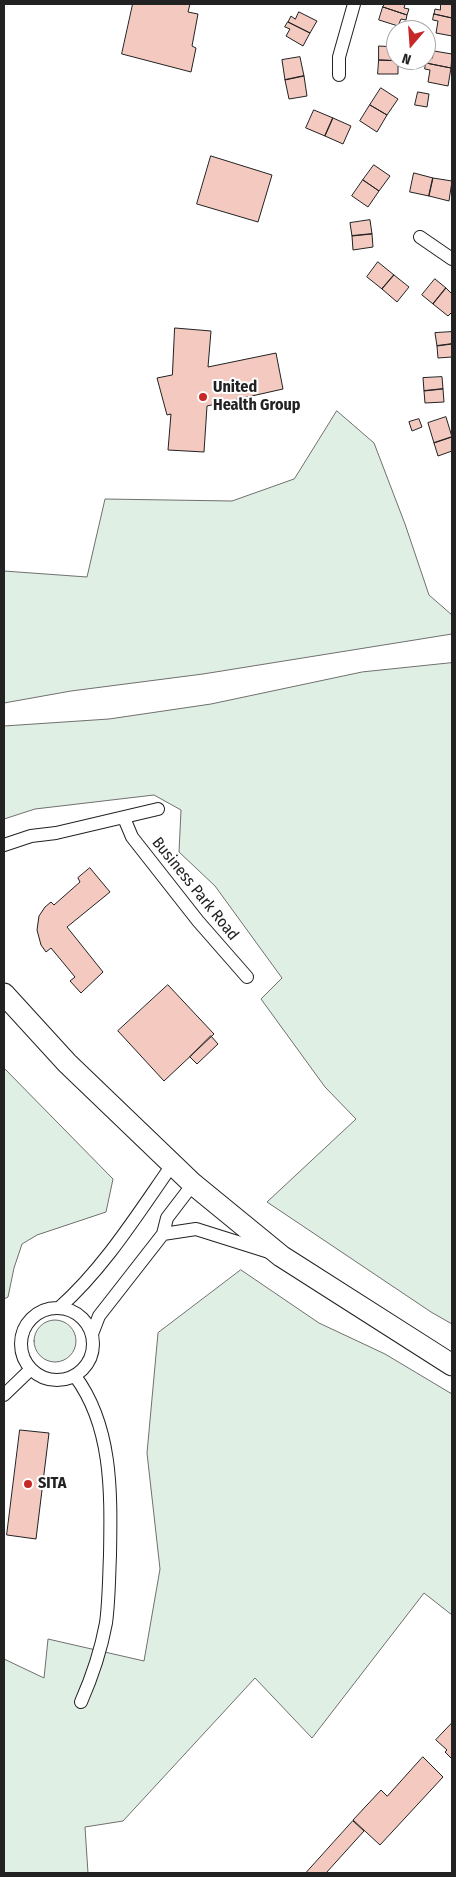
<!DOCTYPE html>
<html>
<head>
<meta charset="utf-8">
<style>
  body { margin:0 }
  #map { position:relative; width:456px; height:1877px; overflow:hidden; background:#fff; font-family:"Fira Sans Condensed",sans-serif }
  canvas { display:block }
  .frame { position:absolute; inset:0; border:5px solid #222; pointer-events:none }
  .north { position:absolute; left:386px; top:20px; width:50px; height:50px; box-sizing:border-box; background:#fff; border:1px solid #a7a7a7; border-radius:50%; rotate:198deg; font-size:14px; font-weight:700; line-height:20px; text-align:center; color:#222 }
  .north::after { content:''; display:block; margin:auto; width:18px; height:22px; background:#c62828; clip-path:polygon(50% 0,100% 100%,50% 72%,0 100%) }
</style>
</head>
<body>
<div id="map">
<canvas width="456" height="1877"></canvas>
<div class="frame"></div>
<div class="north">N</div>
</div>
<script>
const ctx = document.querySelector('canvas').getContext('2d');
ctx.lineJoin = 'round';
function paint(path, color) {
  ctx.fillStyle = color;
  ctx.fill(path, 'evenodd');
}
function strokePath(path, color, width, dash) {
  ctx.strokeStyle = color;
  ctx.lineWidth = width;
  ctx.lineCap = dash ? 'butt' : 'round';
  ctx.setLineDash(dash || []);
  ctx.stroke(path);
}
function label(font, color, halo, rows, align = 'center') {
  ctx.font = font + ' "Fira Sans Condensed",sans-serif';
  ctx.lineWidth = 4;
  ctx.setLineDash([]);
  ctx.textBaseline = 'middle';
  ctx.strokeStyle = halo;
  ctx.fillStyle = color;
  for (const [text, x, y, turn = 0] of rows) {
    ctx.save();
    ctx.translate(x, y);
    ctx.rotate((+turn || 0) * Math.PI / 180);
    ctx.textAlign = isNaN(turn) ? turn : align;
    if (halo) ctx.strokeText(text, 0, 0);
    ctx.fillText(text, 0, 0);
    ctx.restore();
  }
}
const green = new Path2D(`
  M337,411l37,32 31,81 24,71 23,20v19l-249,40 -132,17 -67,12v-132l83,6 18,-78 127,2 62,-22z
  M452,663v661l-21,-12 -164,-110 89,-83 -31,-32 -64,-88 21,-21 -67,-92 -36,-34 2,-42 -27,-15 -119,14 -31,10v-93l105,-7 102,-15 151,-32z
  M4,1068l109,111 -7,33 -69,23 -15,9 -8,24 -6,29 -4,2z
  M241,1270l78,53 66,31 67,40v221l-28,-22 -112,145 -57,-60 -132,143 -38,6 3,46h-84v-214l40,19 4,-39 96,22 16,-92 -13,-116 11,-120z
  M34 1341a21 21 0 1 1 42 0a21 21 0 1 1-42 0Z`);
paint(green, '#e0efe3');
strokePath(green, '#6f6f6f', 1);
const building = new Path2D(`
  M133,4h57l-2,8 10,2 -6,32 4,2 -5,24 -69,-18z
  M385,4h20l-1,4 5,1 -2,6 -24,-8z
  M441,4h11v14l-18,-4 1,-5 5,1z
  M383,7l24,8 -1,5 -5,-1 -3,7 -19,-6z
  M299,12l18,9 -7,12 -22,-11 3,-6 4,3z
  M434,14l18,4v18l-16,-3 2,-12 -5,-1z
  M288,22l22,11 -7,13 -17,-10 4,-7 -5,-2z
  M379,46l17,1v13l8,1 -25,-1z
  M434,51l18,3 -1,14 -25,-5 1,-6 5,1z
  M300,57l4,19 -19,4 -3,-20z
  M379,60l25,1v5h-6v8h-20z
  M426,63l25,5 -3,18 -20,-4 2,-12 -5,-1z
  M304,76l3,20 -18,3 -4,-19z
  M381,88l17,11 -11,16 -17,-10z
  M418,92l11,2 -2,13 -12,-2z
  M370,105l17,10 -10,17 -17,-11z
  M314,110l19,8 -8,18 -19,-8z
  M333,118l18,8 -8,18 -18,-8z
  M211,156l61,19 -14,47 -61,-18z
  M374,165l16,11 -11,15 -16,-11z
  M414,173l19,5 -4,18 -19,-4z
  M433,178l19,3 -3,20 -20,-5z
  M363,180l16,11 -11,16 -16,-11z
  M370,220l2,14 -20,2 -2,-13z
  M372,234l1,13 -20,3 -1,-14z
  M378,262l16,13 -12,14 -15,-12z
  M394,275l15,12 -12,15 -15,-13z
  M435,279l11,9 -13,16 -11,-9z
  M446,288l6,6v18l-4,4 -15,-12z
  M175,328l36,3 -3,36 68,-14 7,36 -76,17 -3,46 -36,-2 3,-36 -4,1 -10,-37 15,-3z
  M452,332v12l-15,2 -2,-13z
  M452,344v13l-14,1 -1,-12z
  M442,377l1,12 -19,2 -1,-13z
  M443,389l1,13 -19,1 -1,-12z
  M446,417l6,20 -18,6 -6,-20z
  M419,419l3,8 -10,4 -3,-9z
  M452,437v14l-14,5 -4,-13z
  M90,868l20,24 -43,35 36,45 -22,21 -11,-12 5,-4 -24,-29 -5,4 -5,-7 -4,-15 2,-14 6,-9 6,-5 3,3 26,-23 -2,-4z
  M168,985l46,49 -50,47 -46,-50z
  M211,1036l7,8 -21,20 -7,-7z
  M20,1430l29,3 -13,106 -29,-4z
  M452,1723v36l-7,-7 2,-2 -11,-10z
  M423,1757l20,20 -63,68 -27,-25 28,-30 6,6z
  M353,1821l11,10 -38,42h-20z`);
paint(building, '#f3c9c0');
strokePath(building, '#222', 1);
const minor = new Path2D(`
  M339,75v-18l15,-53
  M420,237l32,22
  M124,818l8,19 66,84 49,56
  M4,845l27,-9 25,-3 102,-24
  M163,1234l33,-5 73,23
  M59,1308c45,-40 78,-93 113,-143
  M21 1344a36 36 0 1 1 72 0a36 36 0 1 1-72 0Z
  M92,1334l7,-18 64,-82 4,-16 26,-34
  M75,1376c38,51 36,118 35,179 -1,22 -1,46 -4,68 -5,27 -14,54 -25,79
  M4,1395l27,-26`);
const primary = new Path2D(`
  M4,994l63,69 126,121 88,72 171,109`);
strokePath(minor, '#222', 14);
strokePath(primary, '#222', 23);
strokePath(minor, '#fff', 12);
strokePath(primary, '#fff', 21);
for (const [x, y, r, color] of [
  [203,397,5,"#c62828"],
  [28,1484,5,"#c62828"]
]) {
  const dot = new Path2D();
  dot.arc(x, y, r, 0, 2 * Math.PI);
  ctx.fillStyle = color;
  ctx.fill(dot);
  strokePath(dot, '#fff', 2);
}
label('bold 16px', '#222', '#fff', [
  ["United",213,388],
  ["Health Group",213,406],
  ["SITA",38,1484]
], 'left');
label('16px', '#222', '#fff', [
  ["Business Park Road",195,889,51]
]);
</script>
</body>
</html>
